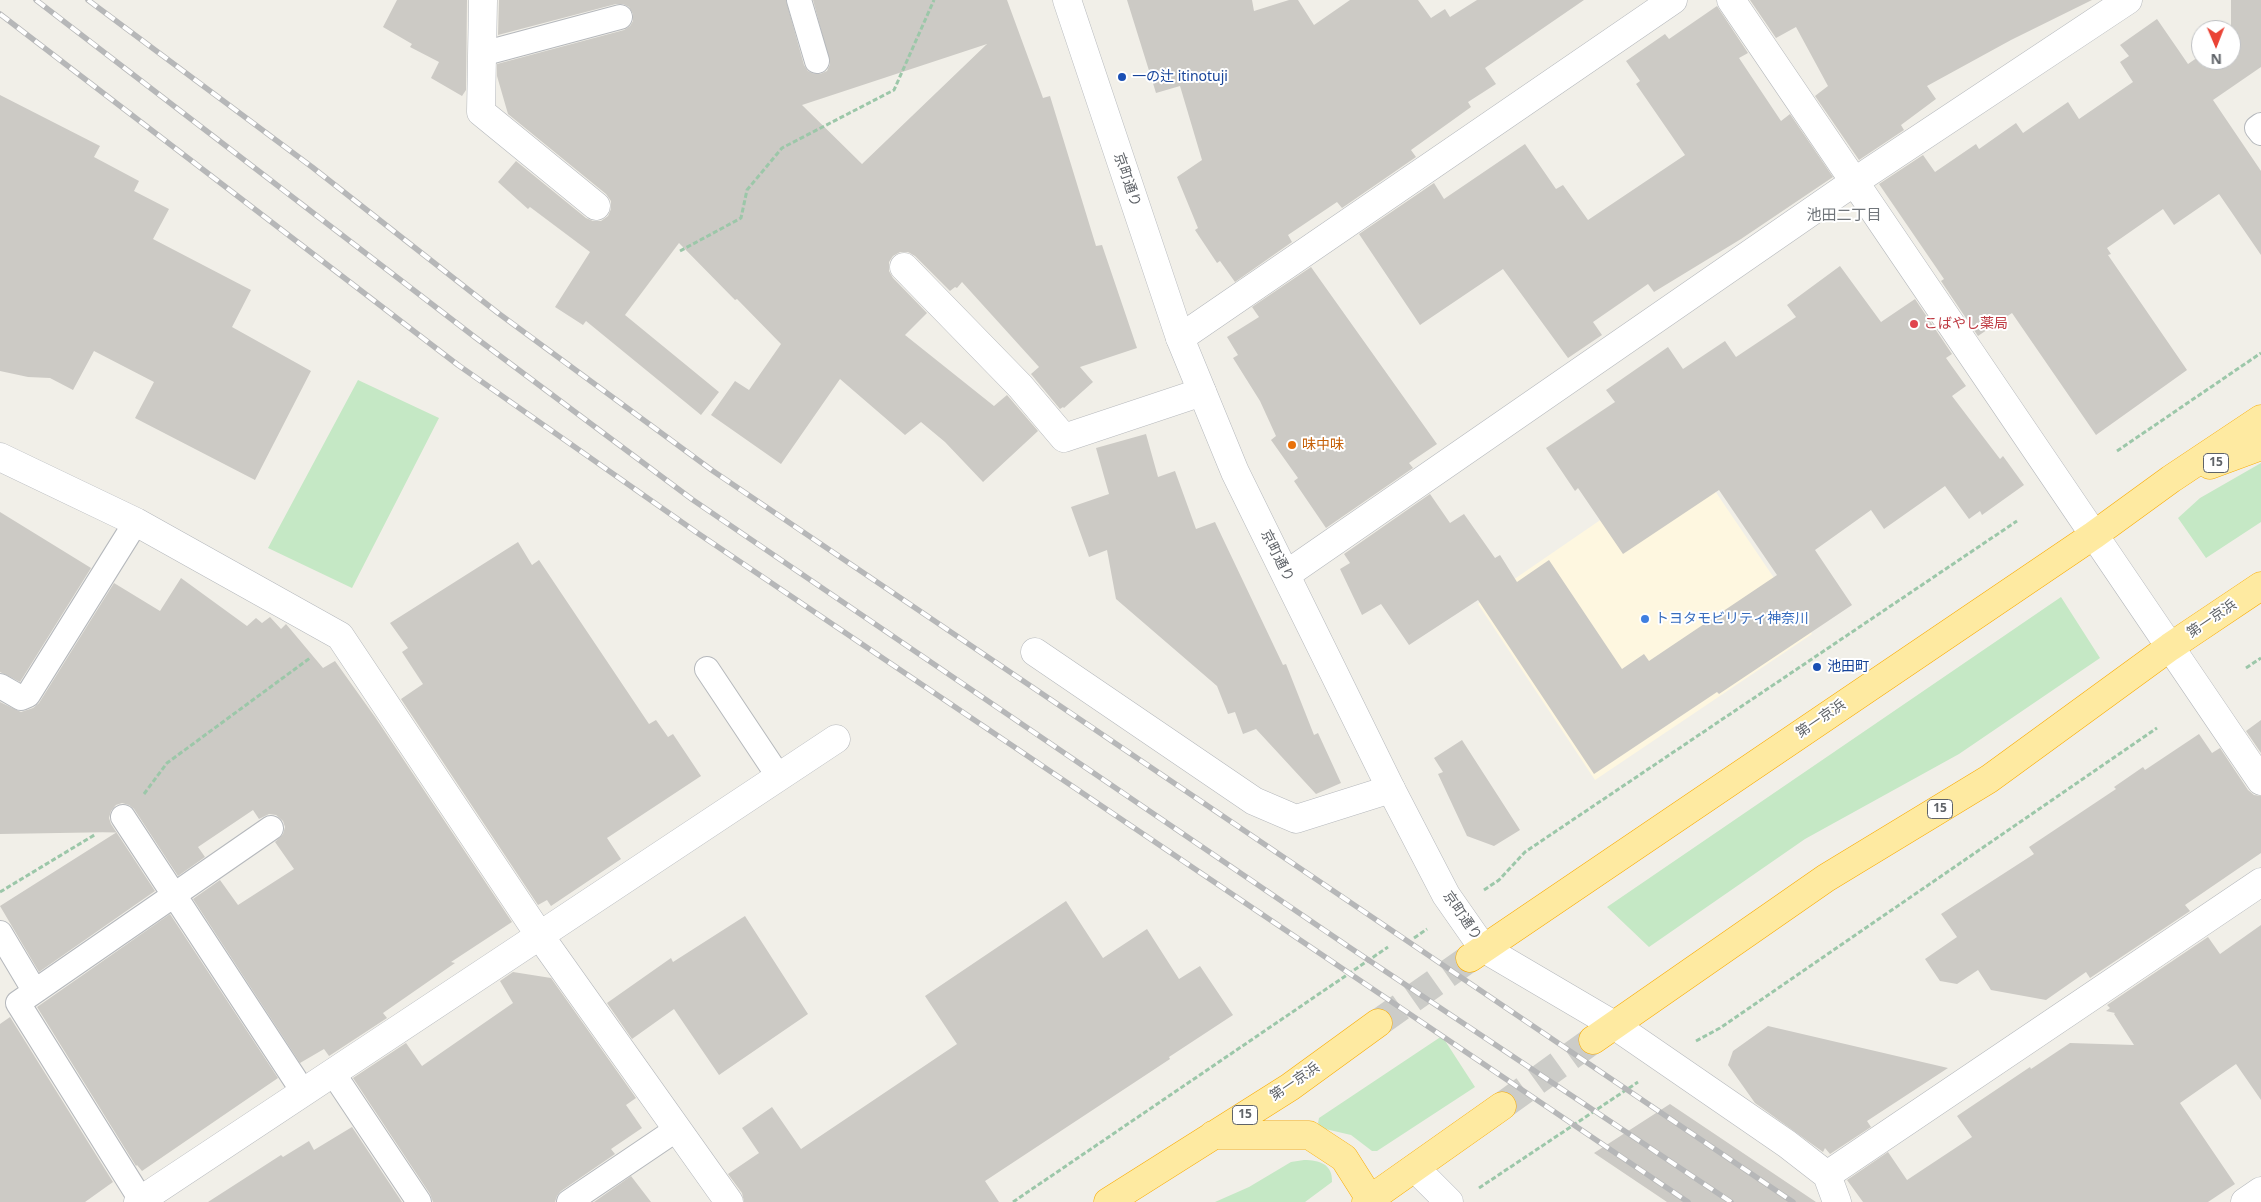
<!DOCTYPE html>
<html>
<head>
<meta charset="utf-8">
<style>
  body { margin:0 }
  #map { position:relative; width:2261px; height:1202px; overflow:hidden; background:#f1efe8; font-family:"Noto Sans",sans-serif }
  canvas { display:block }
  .north { position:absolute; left:2191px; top:20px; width:50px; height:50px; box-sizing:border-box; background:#fff; border:1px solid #bfc1c3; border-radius:50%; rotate:179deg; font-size:14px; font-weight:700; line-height:20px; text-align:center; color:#5f6368 }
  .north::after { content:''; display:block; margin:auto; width:18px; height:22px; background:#ea4335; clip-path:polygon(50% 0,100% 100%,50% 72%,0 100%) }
</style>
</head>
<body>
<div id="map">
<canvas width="2261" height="1202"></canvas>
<div class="north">N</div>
</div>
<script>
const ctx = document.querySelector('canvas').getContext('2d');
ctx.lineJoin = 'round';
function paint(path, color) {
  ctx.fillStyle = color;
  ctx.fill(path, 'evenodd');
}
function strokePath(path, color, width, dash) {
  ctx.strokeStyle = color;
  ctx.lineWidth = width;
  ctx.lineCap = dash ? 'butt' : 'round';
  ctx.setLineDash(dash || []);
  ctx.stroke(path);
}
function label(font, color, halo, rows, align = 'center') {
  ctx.font = font + ' "Noto Sans","Noto Sans JP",sans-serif';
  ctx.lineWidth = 4;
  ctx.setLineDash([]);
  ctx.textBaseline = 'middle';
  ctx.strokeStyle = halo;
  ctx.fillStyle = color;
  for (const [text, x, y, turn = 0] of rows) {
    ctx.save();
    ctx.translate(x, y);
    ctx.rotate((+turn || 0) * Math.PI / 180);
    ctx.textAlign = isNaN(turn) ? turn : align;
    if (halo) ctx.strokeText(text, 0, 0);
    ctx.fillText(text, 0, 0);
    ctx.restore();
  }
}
paint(new Path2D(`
  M1692,457l120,177 -217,146 -117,-176z`), '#fef7e0');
paint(new Path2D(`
  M358,380l81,38 -87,170 -84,-40z
  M2261,463v59l-55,36 -28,-40 22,-20z
  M2061,597l39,61 -141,96 -154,85 -156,108 -42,-40z
  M1442,1036l33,51 -98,64h-5l-21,-16 -30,-7 -3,-5 1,-5z
  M1304,1160c15,0 29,4 28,22l-27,20h-90l34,-15 42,-25z`), '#c5e8c5');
paint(new Path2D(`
  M397,0h70l-1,90 -4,6 -31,-18 8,-16 -29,-15 2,-3 -29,-17z
  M499,0h287l18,65 4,6 6,3h6l7,-3 3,-7 -17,-64h194l36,98 7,-2 46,150 6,-1 35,103 -57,19 13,15 -29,26 -1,-1 -3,2 -29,-35 8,-7 -77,-85 -5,6 -2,-1 -5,4 -35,-35 -7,-4h-8l-7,4 -4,6v9l4,7 34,35 -22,22 89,71 13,-11 31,36 -55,51 -38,-40 -24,-20 -16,13 -65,-56 -59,85 -70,-49 24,-34 14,9 32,-46 -44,-45 -2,1 -56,-57 -54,72 94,77 -18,23 -115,-94 -3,4 -28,-18 35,-55 -60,-45 -2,2 -30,-27 18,-21 70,57 7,3h8l7,-5 3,-7v-8l-5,-7 -98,-80 -11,-38v-12l127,-34 6,-4 3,-5v-7l-4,-7 -6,-3h-7l-118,31zM987,44l-125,120 -60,-59z
  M1127,0h125l2,11 35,-11h9l16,25 36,-25h68l13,18 14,-9 5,8 27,-17h107l-99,68 11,16 -28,18 3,5 -60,43 5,7 -74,51 -5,-6 -49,33 4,7 -57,40 -15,-21 -3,2 -22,-33 3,-2 -21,-51 25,-17 -22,-74 -24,7z
  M1750,0h342l-81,40 -84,46 9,13 -35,26 3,5 -45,30 -44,-64 13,-10 -32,-59 -20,11z
  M2231,0h30v67l-48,33 48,71v84l-42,-61 -45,31 -11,-16 -56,39 4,6 -3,1 79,115 -91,65 -84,-122 -34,23 -37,-55 3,-2 -65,-95 44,-29 12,17 41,-28 3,5 37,-26 7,10 45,-31 11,17 54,-37 -13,-20 9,-6 -9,-11 37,-26 31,45 13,-9v5h30z
  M1717,6l31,47 -9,5 42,63 9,-7 43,63 -92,62 -87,53 -6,-8 -55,38 9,13 -34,23 -65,-89 -83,56 -61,-91 75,-51 10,16 81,-55 31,45 7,-4 25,35 97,-65 -49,-71 4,-3 -14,-20 39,-27 4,5z
  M0,95l100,51 -6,11 45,24 -5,10 35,18 -16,30 98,51 -19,37 79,44 -56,109 -120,-62 19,-36 -60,-31 -21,39 -23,-12 -22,-1 -28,-6z
  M1840,266l41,56 34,-23 37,55 -6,4 20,28 -14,10 48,63 3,-3 21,29 -42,30 -2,-4 -11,8 -24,-33 -61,43 -13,-19 -56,40 37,55 -133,89 -2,-2 -123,82 -116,-174 -69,45 -28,-41 -19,11 -22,-46 10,-6 -6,-9 86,-60 20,29 14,-9 31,44 5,-3 17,27 32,-22 73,109 22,-15 5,7 128,-86 -58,-85 -96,64 -45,-66 -3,3 -29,-43 69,-46 -9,-12 62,-43 15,22 42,-28 11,16 60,-40 -9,-12z
  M1311,267l126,177 -28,19 4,5 -87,60 -32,-47 4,-3 -27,-38 5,-4 -16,-35 -27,-43 5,-3 -11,-18 32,-20 -7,-10z
  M1146,434l12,43 17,-6 21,58 19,-7 68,143 3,-1 28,71 4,-2 23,50 -25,11 -60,-65 -13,5 -8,-22 -7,2 -11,-28 -101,-87 -9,-49 -18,7 -18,-50 38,-13 -13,-46z
  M0,512l91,56 -71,114 -20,-10z
  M518,542l14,23 7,-5 110,164 7,-4 12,17 5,-3 28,42 -94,62 14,21 -70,47 -4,-6 -9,5 -137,-206 22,-15 -21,-32 6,-4 -18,-25z
  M181,578l66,48 9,-8 6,5 8,-6 11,12 5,-5 37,44 12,-7 40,56 137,205 -61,40 4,1 -72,50 4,5 -58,38 -5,-7 -24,14 -107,-164 27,-19 18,25 56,-36 -19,-27 8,-8 2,-7 -2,-6 -7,-6 -7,-1 -10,5 -6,-9 -55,37 7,10 -27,19 -44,-67 -5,-4 -7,-2 -6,2 -5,6 -2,7 2,6 44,67 -116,81 -39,-66 117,-74 -117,2v-132l21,10 12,-4 6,-5 75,-120 46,28z
  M2261,720v33l-15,-22z
  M2199,734l13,19 8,-5 28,42 6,5 7,1v57l-76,52 5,6 -100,67 -4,-6 -40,28 -55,-10 -13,-20 -21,14 -17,-3 -15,-22 32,-22 -16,-23 93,-60 -5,-7 87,-58 -2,-2 29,-20 2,3z
  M1462,740l58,90 -26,16 -27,-10 -29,-62 5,-2 -9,-14z
  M1066,901l37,57 44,-29 32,50 21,-13 33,49 -64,42 1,2 -185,122 14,21h-255l-2,-9 -14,-19 31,-21 -17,-25 30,-21 29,42 156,-105 -32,-48z
  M170,914l108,164 -136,93 -5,-6 -1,1 -99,-159z
  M745,916l63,98 -89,61 -45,-66 -42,30 -25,-36 64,-45 2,4z
  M2261,925v175l-25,-36 -56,39 55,81 -27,18h-345l-16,-22 41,-28 19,28 65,-43 -15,-21 73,-49 1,2 39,-26 64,2 -20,-31 1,-1 -9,-2 4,-3 -3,-3 101,-68 12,17z
  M513,972l38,6 85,120 -10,7 16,23 -31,21 4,5 -54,37 -4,5 -2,6h-122l-3,-8 -77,-116 53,-35 16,23 91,-63 -13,-22z
  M10,1017l103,165 -28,20h-85v-178z
  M1768,1026l180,42 -81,53 4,6 -41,27 -5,-6 -2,4 -68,-49 -27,-38 5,-14z
  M1670,1104l146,98h-149l-73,-49z
  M352,1127l50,75h-194l73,-47 2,2 26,-16 5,9z
  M631,1176l20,26h-57z`), '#cccac5');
strokePath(new Path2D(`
  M1378,1023l92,-65
  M1502,1106l91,-66`), '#ccccc8', 28, [28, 14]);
const service = new Path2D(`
  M799,0l18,61
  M482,54l138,-37
  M2261,125l-4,3 4,5
  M707,669l72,108
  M0,686l21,12 7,-3 108,-173
  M123,817l181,276
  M0,933l34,57
  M333,1073l86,129
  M141,1200l-123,-197 253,-175
  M569,1202l108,-73`);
const minor = new Path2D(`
  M483,0l-2,112 115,94
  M1731,0l530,781
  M904,267l116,119 44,52 138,-46
  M1180,338l493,-338
  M0,457l136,65 204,114 200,300 189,266
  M1287,574l567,-392 274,-182
  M1035,652l219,149 42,18 95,-30
  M1416,1169l33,33
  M1827,1175l434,-293
  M138,1202l698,-463
  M2245,1202l16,-11`);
const tertiary = new Path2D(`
  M1067,0l113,338 55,134 156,317 55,106 37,53 131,77 173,119 40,31 10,27`);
const trunk = new Path2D(`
  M2210,465l51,-19
  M1470,958l624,-423 77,-56 90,-60
  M1593,1040l233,-162 163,-99 181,-132 91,-61
  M1213,1135h96l35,23 26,41
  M1108,1202l182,-115 88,-64
  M1366,1202l136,-96`);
strokePath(service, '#b5b8bc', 26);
strokePath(minor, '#b5b8bc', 29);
strokePath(tertiary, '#b5b8bc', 29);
strokePath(trunk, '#f9ab00', 29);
strokePath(new Path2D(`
  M680,251l61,-33 6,-28 35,-42 112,-58 40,-90
  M2117,451l144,-98
  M2246,668l15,-10
  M144,794l23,-31 143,-105
  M1484,890l15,-10 26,-28 492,-331
  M0,892l96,-58
  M1414,938l13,-9
  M1696,1041l24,-13 437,-300
  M1479,1188l159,-106
  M1013,1202l375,-255`), '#9cc7a9', 3, [5, 2.5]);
strokePath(service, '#fff', 24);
strokePath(minor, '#fff', 28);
strokePath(tertiary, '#fff', 28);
strokePath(trunk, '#feeaa1', 28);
const rail = new Path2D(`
  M36,0l440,338 217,162 656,447 382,255
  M88,0l224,167 186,146 215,158 1080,731
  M0,14l458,351 238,167 992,670`);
strokePath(rail, '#b6b7b8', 5.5);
strokePath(rail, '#fff', 4, [11]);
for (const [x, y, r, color] of [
  [1122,77,5,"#1a4fb4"],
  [1914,324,5,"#e0444e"],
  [1292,445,5,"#e8710a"],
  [1645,619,5,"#3f7fe0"],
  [1817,667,5,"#1a4fb4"]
]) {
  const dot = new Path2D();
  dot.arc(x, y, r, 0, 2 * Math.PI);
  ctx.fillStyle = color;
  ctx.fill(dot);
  strokePath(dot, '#fff', 2);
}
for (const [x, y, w] of [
  [2216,463,25],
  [1940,809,25],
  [1245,1115,25]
]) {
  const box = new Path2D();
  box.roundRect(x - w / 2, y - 9.5, w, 19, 4);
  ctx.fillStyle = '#fff';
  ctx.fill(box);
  strokePath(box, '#5f6368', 1);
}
label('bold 12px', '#5f6368', null, [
  ["15",2216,463],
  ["15",1940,809],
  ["15",1245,1115]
]);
label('14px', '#164399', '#fff', [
  ["一の辻 itinotuji",1132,77],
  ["池田町",1827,667]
], 'left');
label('14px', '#5f6368', '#fff', [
  ["京町通り",1127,180,71],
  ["京町通り",1277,556,63],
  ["第一京浜",2212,619,-34],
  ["第一京浜",1821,719,-34],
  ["京町通り",1462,916,55],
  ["第一京浜",1295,1082,-34]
]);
label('14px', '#be3a42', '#fff', [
  ["こばやし薬局",1924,324]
], 'left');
label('14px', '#c56008', '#fff', [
  ["味中味",1302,445]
], 'left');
label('14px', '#366cbe', '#fff', [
  ["トヨタモビリティ神奈川",1655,619]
], 'left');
label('15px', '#70757a', '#fff', [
  ["池田二丁目",1844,216]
]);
</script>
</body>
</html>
